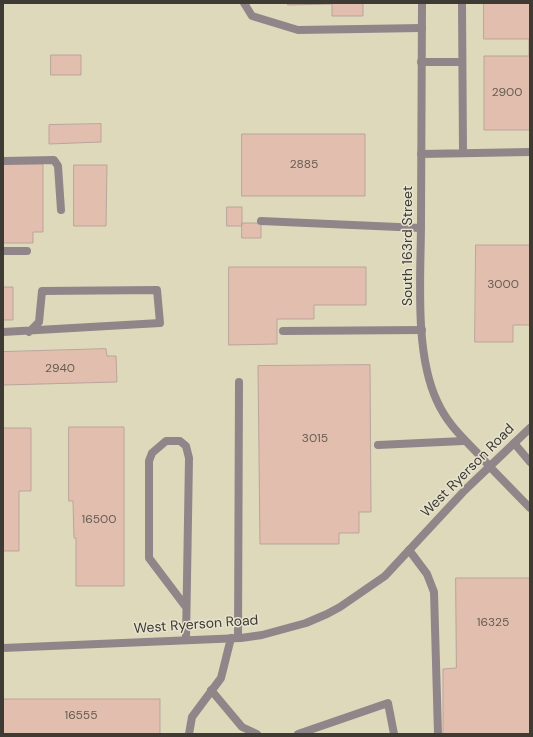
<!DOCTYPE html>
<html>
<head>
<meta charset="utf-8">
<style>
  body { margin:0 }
  #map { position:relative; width:533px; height:737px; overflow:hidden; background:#e7e3ce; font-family:"DM Sans",sans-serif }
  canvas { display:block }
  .frame { position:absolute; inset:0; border:4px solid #3d3b33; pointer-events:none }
</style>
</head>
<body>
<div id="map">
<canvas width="533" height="737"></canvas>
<div class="frame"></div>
</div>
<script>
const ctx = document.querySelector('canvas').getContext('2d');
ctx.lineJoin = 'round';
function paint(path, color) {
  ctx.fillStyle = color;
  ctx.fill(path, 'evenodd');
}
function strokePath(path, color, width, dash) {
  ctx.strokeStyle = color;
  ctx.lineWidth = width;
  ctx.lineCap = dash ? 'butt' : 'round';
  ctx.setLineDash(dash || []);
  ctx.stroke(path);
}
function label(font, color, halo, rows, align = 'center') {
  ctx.font = font + ' "DM Sans",sans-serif';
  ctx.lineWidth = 3;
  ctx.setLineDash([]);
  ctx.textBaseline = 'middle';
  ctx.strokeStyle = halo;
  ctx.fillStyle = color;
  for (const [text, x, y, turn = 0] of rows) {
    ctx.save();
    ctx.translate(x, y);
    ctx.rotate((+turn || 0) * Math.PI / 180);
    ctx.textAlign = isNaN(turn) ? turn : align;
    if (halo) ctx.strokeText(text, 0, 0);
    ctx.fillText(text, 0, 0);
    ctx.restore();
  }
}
paint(new Path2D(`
  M3,3h527v731h-527z`), '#dfd9bc');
const building = new Path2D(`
  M288,3h75v13h-31v-12l-44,1z
  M484,3h46v127h-46v-74h45v-17h-45z
  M51,55h30v20h-30z
  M101,124v18l-52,2v-19z
  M242,134h123v62h-123z
  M3,164h40v68h-10v11h-30z
  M74,165h33l-1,61h-32z
  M227,207h15v19h-15z
  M242,223h19v15h-19z
  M476,245h54v80h-17v17h-38z
  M229,267h137v38h-52v14h-37v25l-48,1z
  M3,287h10v33h-10z
  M106,349l1,7h9l1,26 -114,3v-33z
  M370,365l1,147h-12v21h-20v11h-79l-2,-178z
  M69,427h55v159h-48v-48h-2l-1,-37h-4z
  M3,428h28v63h-12v60h-16z
  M456,578h74v156h-87v-65l13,-1z
  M3,699h157v35h-157z`);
paint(building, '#e1bead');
strokePath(building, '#baa59b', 1);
strokePath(new Path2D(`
  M244,3l8,13 46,14 124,-2
  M462,3l1,150
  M421,62h41
  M421,154l109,-2
  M3,161l51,-1 4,6 3,44
  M261,221l160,7
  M3,251h24
  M283,331l139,-1
  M3,332l157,-9 -3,-33 -115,1 -3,31 -10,10
  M514,443l16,19
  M378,445l85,-4
  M490,467l40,41
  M409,550l18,24 7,18 4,142
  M238,638l1,-256
  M186,640l3,-182 -3,-12 -6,-5h-14l-14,12 -3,8v97l37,49
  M211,690l31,37 15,7
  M189,734l3,-17 29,-39 10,-40
  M298,734l90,-31 6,31`), '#908689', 8);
strokePath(new Path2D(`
  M422,3c0,73 -1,146 -1,218 0,54 -7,131 16,180 13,29 33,42 53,66
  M3,648l238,-10 21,-3 44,-12 21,-9 13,-7 45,-31 80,-86 65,-62`), '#908689', 8);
label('12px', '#665c52', null, [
  ["2900",507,93],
  ["2885",304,165],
  ["3000",503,285],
  ["2940",60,369],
  ["3015",315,439],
  ["16500",99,520],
  ["16325",493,623],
  ["16555",81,716]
]);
label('14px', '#3d3b33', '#e7e3ce', [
  ["South 163rd Street",408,246,-90],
  ["West Ryerson Road",468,471,-45],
  ["West Ryerson Road",196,625,-4]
]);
</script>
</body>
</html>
